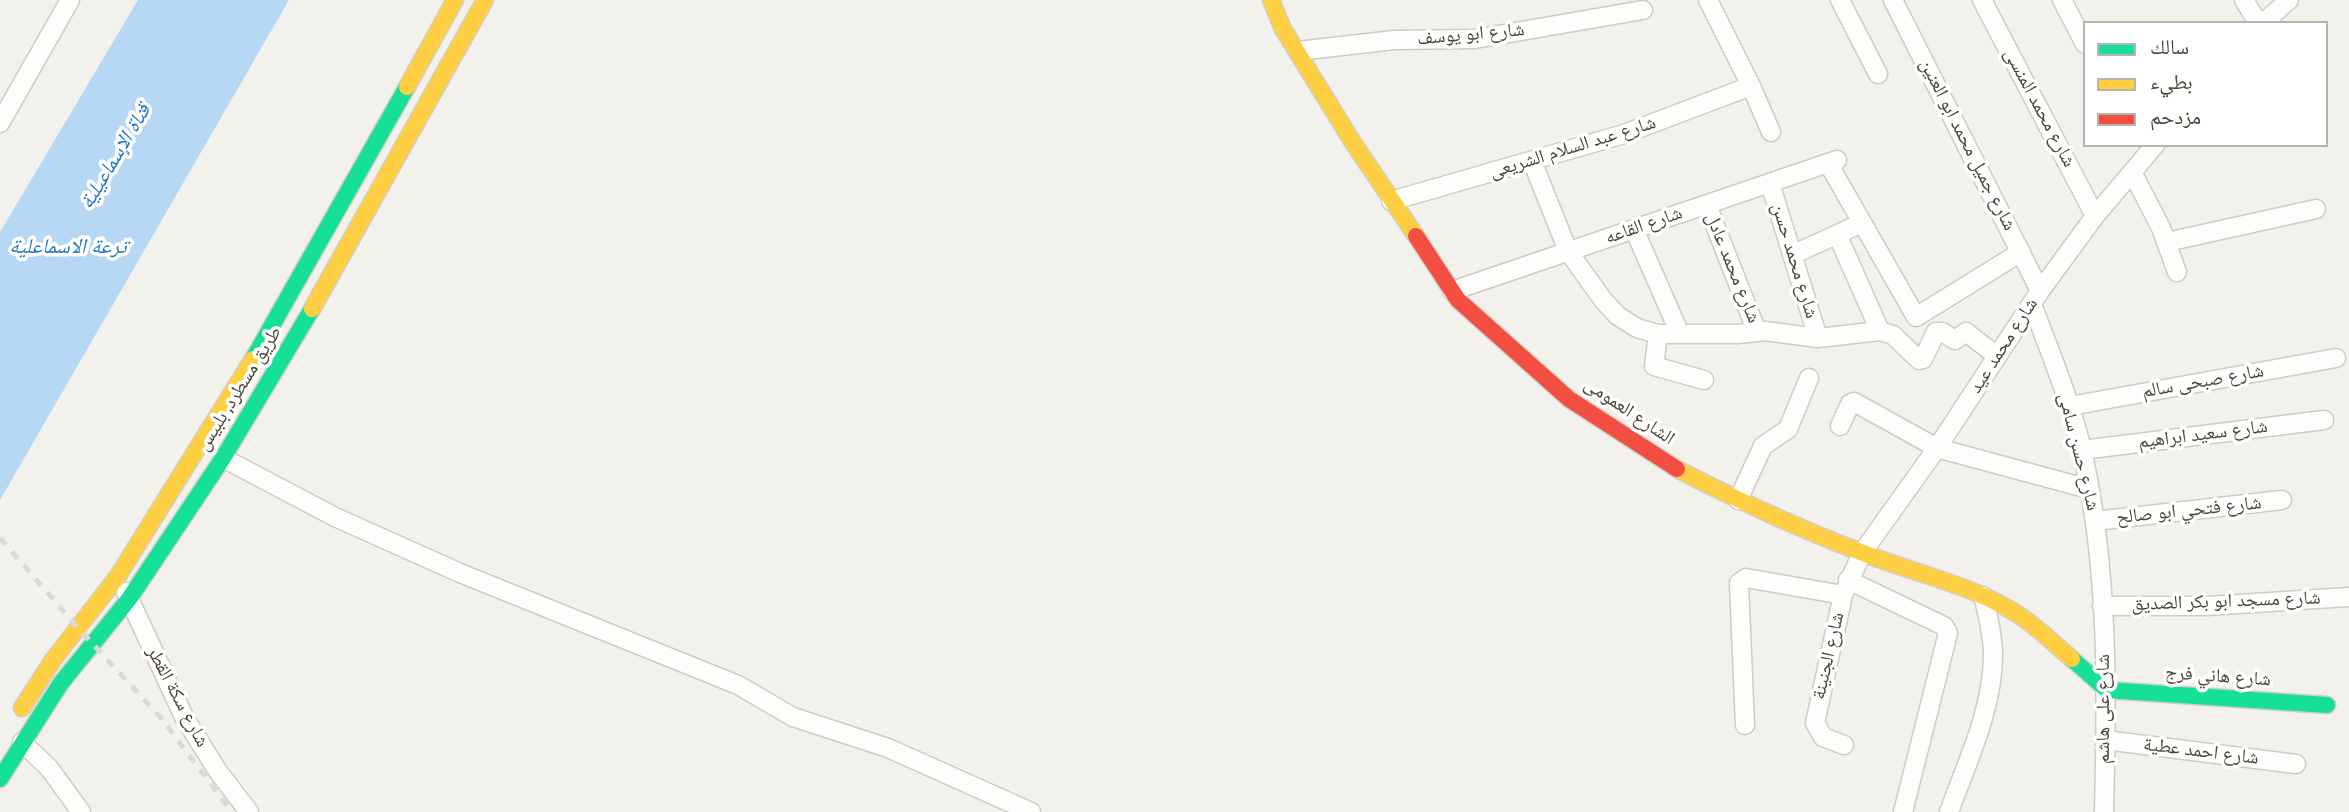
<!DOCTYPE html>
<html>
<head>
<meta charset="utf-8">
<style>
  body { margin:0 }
  #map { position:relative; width:2349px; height:812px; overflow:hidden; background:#f2f1ec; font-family:Roboto,"Noto Naskh Arabic",sans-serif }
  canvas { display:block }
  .legend { position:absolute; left:2083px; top:21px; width:245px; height:126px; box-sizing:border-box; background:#fff; border:2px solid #b7b4af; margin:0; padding:9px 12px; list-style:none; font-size:21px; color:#4b4436 }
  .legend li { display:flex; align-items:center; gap:14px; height:35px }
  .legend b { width:35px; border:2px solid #b7b4af }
</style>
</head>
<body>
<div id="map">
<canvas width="2349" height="812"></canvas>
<ul class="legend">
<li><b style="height:9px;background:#16e098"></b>سالك</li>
<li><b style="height:9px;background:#ffcf43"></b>بطيء</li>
<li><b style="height:9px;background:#f24e42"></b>مزدحم</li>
</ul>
</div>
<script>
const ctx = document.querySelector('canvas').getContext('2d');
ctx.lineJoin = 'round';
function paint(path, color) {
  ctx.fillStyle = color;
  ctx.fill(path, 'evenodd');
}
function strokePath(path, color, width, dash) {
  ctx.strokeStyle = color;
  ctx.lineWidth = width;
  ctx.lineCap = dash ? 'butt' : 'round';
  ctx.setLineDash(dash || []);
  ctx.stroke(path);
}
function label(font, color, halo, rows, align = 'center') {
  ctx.font = font + ' Roboto,"Noto Naskh Arabic",sans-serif';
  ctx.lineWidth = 7;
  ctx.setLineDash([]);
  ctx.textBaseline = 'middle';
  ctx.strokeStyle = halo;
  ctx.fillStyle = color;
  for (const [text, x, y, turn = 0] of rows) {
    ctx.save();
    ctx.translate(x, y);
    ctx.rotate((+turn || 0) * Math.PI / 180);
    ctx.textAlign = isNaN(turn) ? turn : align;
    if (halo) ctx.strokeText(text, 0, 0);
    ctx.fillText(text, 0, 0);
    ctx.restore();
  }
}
paint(new Path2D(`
  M138,0h151l-289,500v-268z`), '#b7d8f5');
const street = new Path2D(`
  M1708,0l43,86 20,46
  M1840,0l38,74
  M1893,0l147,291
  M1982,0l113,216
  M2062,0l23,44
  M2244,0l14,23
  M2263,23l26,-23
  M1298,51l96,-11 81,-1 168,-29
  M0,123l70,-123
  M1532,161l36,90 35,49 15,16 19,12 21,6h80l27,-3 53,7 62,-7 13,4 26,25 4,-1 13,-27h6l13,8 11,-8 31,24
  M1828,163l88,154 105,-65
  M2132,172l29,56 16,44
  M1770,183l48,155
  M1391,201l233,-67 127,-48
  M1707,205l50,127
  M1634,229l46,105
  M1837,234l43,97
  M2167,242l149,-33
  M1792,255l70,-32
  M1452,291l385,-131
  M2032,304c18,48 38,96 50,146 27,119 25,242 22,362
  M1658,334l-4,32 50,14
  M2070,406l266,-48
  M1840,426l10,-22 4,-2 83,46 152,41
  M2082,450l242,-30
  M223,458l112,59 125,56 278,112 55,32 95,31 143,64
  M1738,500l25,-54 25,-17 21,-51
  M2095,521l187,-21
  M1848,580l96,46 4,7 -45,179
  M126,592l58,125 33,53 32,42
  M2102,606h105l142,-9
  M1745,725l-6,-142 7,-5 97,17
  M2105,740l191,24
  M22,742l27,26 32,44
  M1844,745l-21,-8 -8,-14 28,-128 19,-42 75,-105 103,-157 55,-75 60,-71
  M1949,812c18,-50 44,-103 44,-157 0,-20 -5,-40 -10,-59`);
const fast = new Path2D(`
  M253,359l154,-272
  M2072,659l35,31 220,15
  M0,779l61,-96 68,-84 94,-141 89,-149`);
const slow = new Path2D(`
  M1271,0l12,29 69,112 64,95
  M407,87l48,-87
  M312,309l173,-309
  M1677,469c60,31 123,60 186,84 48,19 101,30 146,56 23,13 42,32 63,50
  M22,708l31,-48 65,-84 135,-217`);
const jam = new Path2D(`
  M1416,236l42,64 111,99 108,70`);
strokePath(street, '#cfccc6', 21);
strokePath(fast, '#d3cfc2', 19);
strokePath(slow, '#d3cfc2', 19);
strokePath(jam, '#d3cfc2', 19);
strokePath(street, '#fdfdfc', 18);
strokePath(fast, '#16e098', 16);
strokePath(slow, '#ffcf43', 16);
strokePath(jam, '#f24e42', 16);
strokePath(new Path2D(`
  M0,538l78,90 83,90 71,94`), '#dadad9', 5, [9, 9]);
label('19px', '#4b4436', '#fff', [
  ["شارع ابو يوسف",1471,35,-5],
  ["شارع محمد المنسى",2039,108,62],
  ["شارع جميل محمد ابو العنين",1967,145,63],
  ["شارع عبد السلام الشريعى",1573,148,-17],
  ["شارع القاعه",1644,226,-19],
  ["شارع محمد حسن",1794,261,73],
  ["شارع محمد عادل",1732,268,68],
  ["شارع محمد عيد",2004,346,-57],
  ["شارع صبحى سالم",2203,382,-10],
  ["طريق مسطرد, بلبيس",240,389,-58],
  ["الشارع العمومى",1629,412,34],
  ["شارع سعيد ابراهيم",2203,435,-7],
  ["شارع حسن سامى",2078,452,76],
  ["شارع فتحي ابو صالح",2189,511,-6],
  ["شارع مسجد ابو بكر الصديق",2226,602,-2],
  ["شارع الجنينة",1829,656,-77],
  ["شارع هاني فرج",2218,677,4],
  ["شارع سكة القطر",177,697,62],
  ["شارع على هاشم",2104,709,-90],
  ["شارع احمد عطية",2201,752,7]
]);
label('italic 21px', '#2175c5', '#fff', [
  ["قناة الإسماعيلية",116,157,-59],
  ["ترعة الاسماعلية",68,248]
]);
</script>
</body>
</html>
